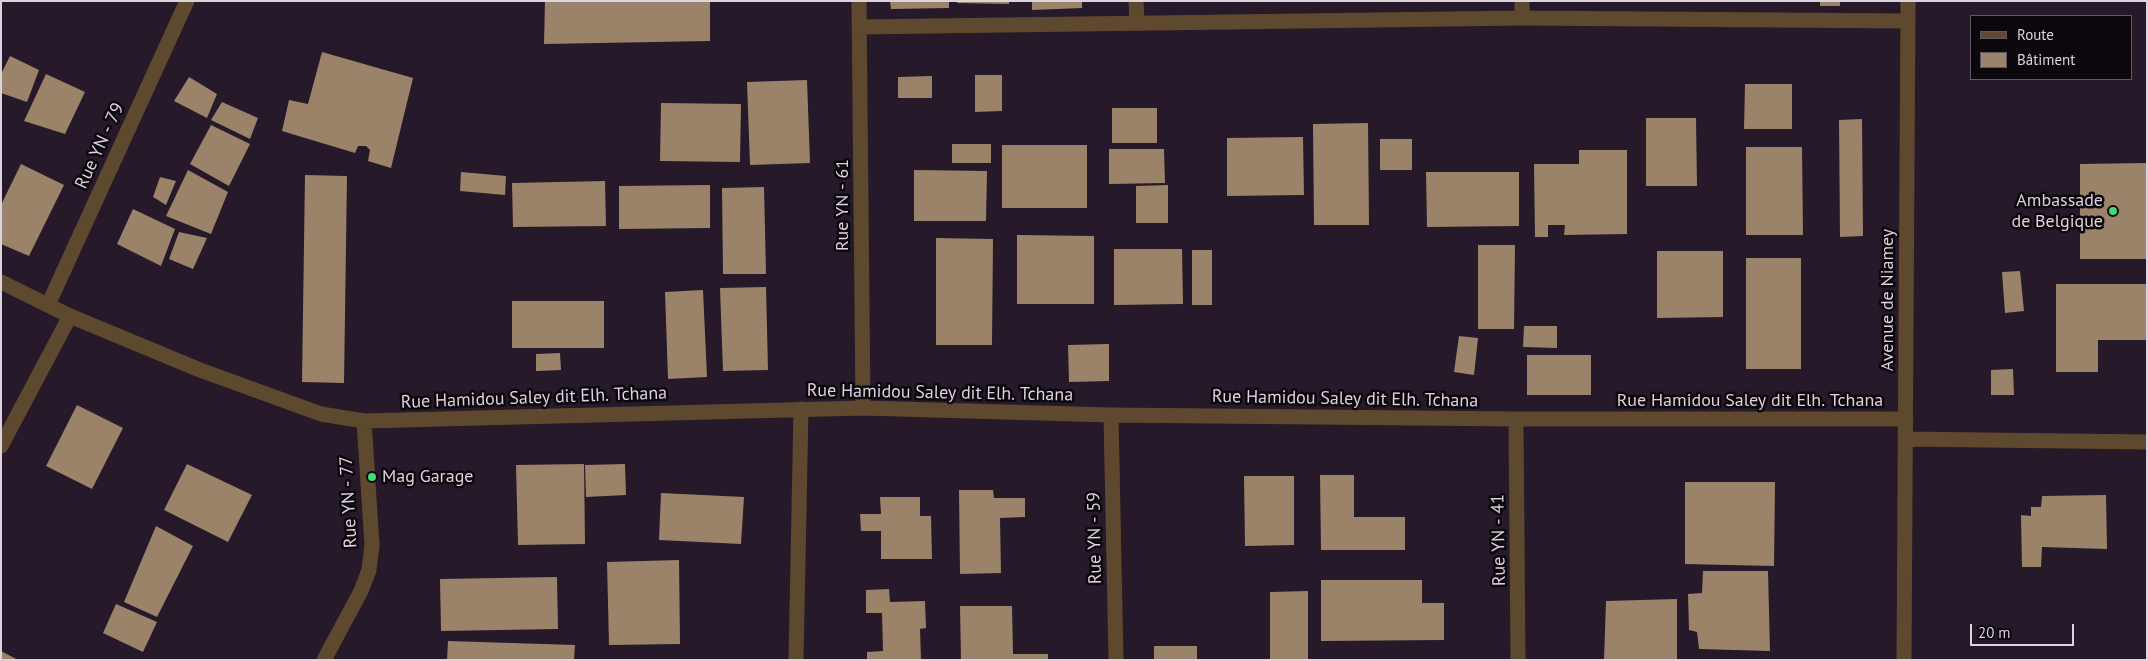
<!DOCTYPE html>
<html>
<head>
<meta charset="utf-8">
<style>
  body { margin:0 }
  #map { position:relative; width:2148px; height:661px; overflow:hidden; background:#261929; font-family:"PT Sans",sans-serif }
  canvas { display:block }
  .frame { position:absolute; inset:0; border:2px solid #ddd3de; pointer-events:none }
  .legend { position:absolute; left:1970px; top:15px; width:162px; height:65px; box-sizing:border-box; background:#0c070d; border:1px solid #605961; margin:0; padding:6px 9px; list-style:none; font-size:15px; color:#ddd3de }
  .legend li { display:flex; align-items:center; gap:10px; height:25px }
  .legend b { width:25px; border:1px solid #605961 }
  .scale { position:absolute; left:1970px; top:624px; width:104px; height:22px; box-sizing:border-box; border:2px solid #ddd3de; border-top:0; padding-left:6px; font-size:15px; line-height:18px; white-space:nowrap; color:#ddd3de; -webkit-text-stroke:4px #0c070d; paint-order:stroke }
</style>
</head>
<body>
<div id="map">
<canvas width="2148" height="661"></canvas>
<div class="frame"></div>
<ul class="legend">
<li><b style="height:6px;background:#5e492f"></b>Route</li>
<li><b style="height:14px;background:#9b8369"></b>Bâtiment</li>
</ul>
<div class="scale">20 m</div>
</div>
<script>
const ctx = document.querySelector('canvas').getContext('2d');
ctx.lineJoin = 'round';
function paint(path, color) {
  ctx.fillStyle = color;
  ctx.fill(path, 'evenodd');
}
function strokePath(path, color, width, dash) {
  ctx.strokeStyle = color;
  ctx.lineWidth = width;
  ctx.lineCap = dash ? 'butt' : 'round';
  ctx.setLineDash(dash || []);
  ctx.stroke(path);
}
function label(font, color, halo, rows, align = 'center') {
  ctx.font = font + ' "PT Sans",sans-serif';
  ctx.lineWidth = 5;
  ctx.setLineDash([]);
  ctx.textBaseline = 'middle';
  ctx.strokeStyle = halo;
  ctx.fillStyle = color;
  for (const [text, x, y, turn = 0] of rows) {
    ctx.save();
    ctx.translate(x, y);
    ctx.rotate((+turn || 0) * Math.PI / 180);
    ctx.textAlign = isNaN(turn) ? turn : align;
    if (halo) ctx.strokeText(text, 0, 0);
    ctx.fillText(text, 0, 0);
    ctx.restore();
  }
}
paint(new Path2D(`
  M545,1h165v40l-166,3z
  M890,1h59v7l-58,1z
  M957,1h52v3l-52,-1z
  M1032,1h50v7l-50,2z
  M1820,1h20v5h-20z
  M322,52l91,26 -22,90 -23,-7 2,-11 -4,-4h-8l-3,7 -73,-22 7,-31 19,4z
  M10,56l29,14 -12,32 -26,-9v-19z
  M46,74l39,18 -20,42 -41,-13z
  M975,75h27v36l-27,1z
  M932,76v22h-34v-21z
  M189,77l28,17 -10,24 -33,-17z
  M807,80l3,83 -60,2 -3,-83z
  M1745,84h47v45h-48z
  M222,102l36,16 -8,21 -39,-19z
  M661,103l80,1 -1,58 -80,-1z
  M1112,108h45v35h-45z
  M1646,118h50l1,68h-51z
  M1862,119l1,117 -23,1 -1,-117z
  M1368,123l1,102h-55l-1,-101z
  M211,125l39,19 -21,42 -39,-22z
  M1303,137l1,58 -77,1v-58z
  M1380,139h32v31h-32z
  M952,144h39v19h-39z
  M1002,145h85v63h-85z
  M1746,147h56l1,88h-57z
  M1109,149h55l1,34 -56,1z
  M1579,150h48v84l-63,1 1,-10h-17v12h-13l-1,-73h45z
  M2147,163v96h-67v-95z
  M21,164l43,21 -35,71 -28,-12v-39z
  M188,170l40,22 -17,42 -45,-18z
  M914,170l73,1 -1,50h-72z
  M461,172l45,4 -1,19 -45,-4z
  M1426,172h93v54l-92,1z
  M305,175l42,1 -3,207 -42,-1z
  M160,177l16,4 -10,24 -13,-8z
  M605,181l1,45 -93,1 -1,-44z
  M710,185v43l-91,1v-43z
  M1168,185v38h-32v-37z
  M764,187l2,87h-43l-1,-86z
  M133,209l42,20 -14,37 -44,-22z
  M179,232l28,6 -14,31 -24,-10z
  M1017,235l77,1v68h-77z
  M936,238l57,1 -1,106h-56z
  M1478,245h37l-1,84h-36z
  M1114,249h68l1,55 -69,1z
  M1192,250h20v55h-20z
  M1657,251h66v66l-66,1z
  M1746,258h55v111h-55z
  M2020,271l4,40 -19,2 -3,-41z
  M2056,284h91v56h-49v32h-42z
  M766,287l2,83 -45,1 -3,-83z
  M703,290l4,87 -39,2 -3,-87z
  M512,301h92v47h-92z
  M1524,326h33v22l-34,-1z
  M1459,336l19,2 -4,37 -20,-3z
  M1109,344v37l-40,1 -1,-37z
  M560,353l1,17 -25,1v-17z
  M1527,355h64v40h-64z
  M2013,369l1,26h-23v-25z
  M77,405l46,23 -31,61 -46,-23z
  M187,464l65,31 -24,47 -64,-32z
  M584,464l1,80 -67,1 -2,-80z
  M625,464l1,31 -40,2 -1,-32z
  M1320,475h34v42h51v33h-84z
  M1244,476h50v69l-49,1z
  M1685,482h90l-1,84 -89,-2z
  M959,490h34l1,8h31v19l-25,1 1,55 -41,1z
  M661,493l83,4 -3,47 -82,-4z
  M2106,495l1,54 -65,-2 -1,20h-19l-1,-52 10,1v-9h10l1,-11z
  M880,497h40v19h11l1,43h-51v-28h-20l-1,-17h21z
  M156,526l37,20 -36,71 -33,-15z
  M679,560l1,84 -71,1 -2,-83z
  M1703,571h65l2,80 -71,-2 -2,-17 -8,-2 -1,-36 14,-1z
  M557,577l1,52 -117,2 -1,-52z
  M1321,580h101v23h22v37l-123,1z
  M889,589l1,13 35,-1 1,27 -6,1 1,31h-54v-8l16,-1 -1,-38h-16v-23z
  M1308,591v69h-38v-68z
  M1677,599v61h-73l2,-59z
  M116,604l41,18 -14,30 -40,-19z
  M960,606h52l1,48h35v6h-87z
  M448,641l127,4 -1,15h-127z
  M1154,646h43v14h-43z
  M1,651l17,9h-17z`), '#9b8369');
strokePath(new Path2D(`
  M859,1l4,407
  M1136,1l1,22
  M1522,1v17
  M859,27l663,-9 386,3
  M1,282l69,34 130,54 121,44 43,7 499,-13 248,7 405,4h390
  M48,305l139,-304
  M1111,415l5,245
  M1516,419l2,241
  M1905,439l242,3
  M1,446l69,-130
  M324,660l37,-69 8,-21 3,-25 -8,-124
  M796,660l5,-251
  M1904,660l4,-659`), '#5e492f', 15);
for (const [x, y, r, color] of [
  [2113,211,5,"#47d779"],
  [372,477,5,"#47d779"]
]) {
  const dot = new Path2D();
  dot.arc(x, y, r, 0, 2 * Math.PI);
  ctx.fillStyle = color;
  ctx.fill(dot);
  strokePath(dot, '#0c070d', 2);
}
label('18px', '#ddd3de', '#0c070d', [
  ["Rue YN - 79",100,146,-65],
  ["Rue YN - 61",843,205,-90],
  ["Avenue de Niamey",1888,300,-90],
  ["Rue Hamidou Saley dit Elh. Tchana",940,393,1],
  ["Rue Hamidou Saley dit Elh. Tchana",534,398,-2],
  ["Rue Hamidou Saley dit Elh. Tchana",1345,399,1],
  ["Rue Hamidou Saley dit Elh. Tchana",1750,401],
  ["Rue YN - 77",349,502,-93],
  ["Rue YN - 59",1095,538,-91],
  ["Rue YN - 41",1499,540,-91]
]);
label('18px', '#ddd3de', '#0c070d', [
  ["Ambassade",2103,201],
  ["de Belgique",2103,222],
  ["Mag Garage",382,477,"left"]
], 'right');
</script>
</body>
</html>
